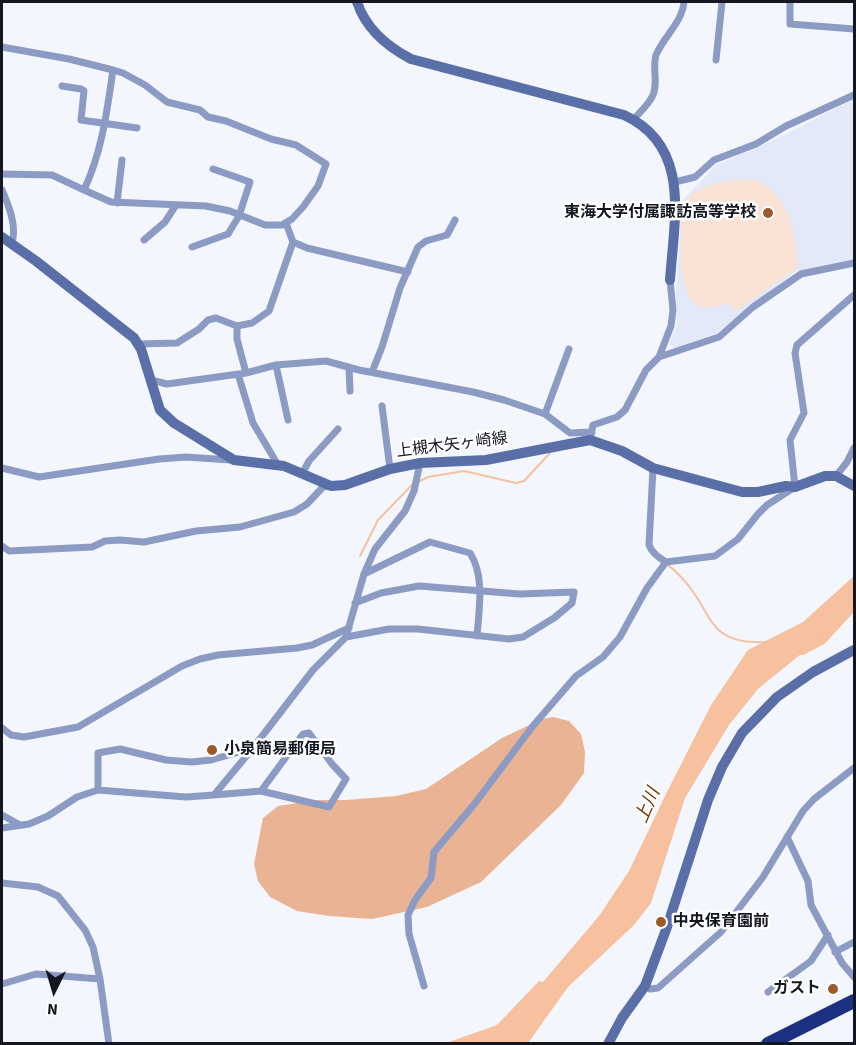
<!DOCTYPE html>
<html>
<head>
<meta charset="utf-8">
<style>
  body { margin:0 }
  #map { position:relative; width:856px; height:1045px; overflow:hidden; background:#f3f6fc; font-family:"Source Sans 3",sans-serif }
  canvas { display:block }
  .frame { position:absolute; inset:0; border:3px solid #141722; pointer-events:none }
  .north { position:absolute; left:24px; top:961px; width:60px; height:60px; -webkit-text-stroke:4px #fff; paint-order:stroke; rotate:185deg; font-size:16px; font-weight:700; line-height:24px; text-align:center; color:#141722 }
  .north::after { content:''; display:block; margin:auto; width:21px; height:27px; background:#141722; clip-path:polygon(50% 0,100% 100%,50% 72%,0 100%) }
</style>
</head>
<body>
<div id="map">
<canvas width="856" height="1045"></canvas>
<div class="frame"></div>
<div class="north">N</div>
</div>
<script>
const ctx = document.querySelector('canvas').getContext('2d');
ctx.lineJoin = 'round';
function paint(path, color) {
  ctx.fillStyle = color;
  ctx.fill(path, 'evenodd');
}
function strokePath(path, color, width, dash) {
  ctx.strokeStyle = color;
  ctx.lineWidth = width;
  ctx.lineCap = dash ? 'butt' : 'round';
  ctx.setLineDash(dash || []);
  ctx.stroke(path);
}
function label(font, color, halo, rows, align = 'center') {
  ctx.font = font + ' "Source Sans 3","Noto Sans JP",sans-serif';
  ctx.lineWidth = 5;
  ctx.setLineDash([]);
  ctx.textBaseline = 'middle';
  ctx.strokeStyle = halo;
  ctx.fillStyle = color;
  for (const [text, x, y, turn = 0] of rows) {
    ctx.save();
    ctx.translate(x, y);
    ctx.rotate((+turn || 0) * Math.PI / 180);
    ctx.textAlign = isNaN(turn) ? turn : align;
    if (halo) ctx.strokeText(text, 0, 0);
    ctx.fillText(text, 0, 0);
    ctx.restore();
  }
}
paint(new Path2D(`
  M854,99v167l-8,2 -50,3 -81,63 -41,14 -5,-3 8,-21 -1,-34 6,-89 34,-36 54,-23z`), '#e3e9f8');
paint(new Path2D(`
  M752,179c37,12 42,54 46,88l-63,45 -7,-9c-10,3 -22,7 -32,1 -20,-12 -15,-79 -13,-101 17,-21 43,-22 69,-24z`), '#fae2d5');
paint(new Path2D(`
  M553,717l16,4 12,13 4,18 -1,21 -23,32 -80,77 -54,25 -55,12 -43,-3 -32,-5 -27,-14 -12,-16 -4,-17 9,-46 15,-12 39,-6h29l50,-4 30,-7 76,-51 40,-19z`), '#eab393');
paint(new Path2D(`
  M854,576v35l-96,78 -29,36 -44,73 -34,105 -17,22 -66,62 -40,56h-82l51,-18 42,-44 4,1 56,-66 30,-45 38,-79 44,-87 37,-55 55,-28z`), '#f7c09f');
strokePath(new Path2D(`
  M418,482l10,-5 36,-6 52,12 8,-2 26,-28
  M360,556l18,-36 35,-36
  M667,565c6,3 9,7 14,12 33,33 23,68 84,65`), '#f7c09f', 2);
strokePath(new Path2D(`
  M802,649l19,-10 33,-36`), '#f7c09f', 12);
strokePath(new Path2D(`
  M790,2v22l64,5
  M2,47l67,12 44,11
  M716,60l6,-58
  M113,70l10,3 22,12 22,17 33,8 8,7 18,4 45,18 25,6 30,19 -8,22 -15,21 -11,12 -10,6h-17l-35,-14 -24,-5 -95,-4 -27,-12c18,-38 23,-79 29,-120z
  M62,86l19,3 3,2 -3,29 56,8
  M634,119c6,-7 14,-14 18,-22 7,-12 0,-29 4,-42 8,-19 26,-32 28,-53
  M2,174l50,1 32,15
  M675,182l20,-5 19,-17 42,-16 30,-18 68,-31
  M2,190c7,16 15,36 10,53
  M117,203l5,-43
  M286,223l7,19 14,6 101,24
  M144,240l21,-18 11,-17
  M192,247l36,-13 11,-18 11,-34 -37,-13
  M237,326l15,-3 17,-12 24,-69
  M138,344l39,-1 22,-14 9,-9 8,-2 21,8v13l9,34
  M659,357l60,-20 34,-30 48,-33 53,-11
  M276,365l12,55
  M349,367l1,24
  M372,372l10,-25 18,-59 18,-41 8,-6 21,-6 8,-15
  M238,374l15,49 25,42
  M151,380l16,4 79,-11 30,-8 50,-4 33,9 114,22 31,8 41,14 25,19 22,-1
  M382,406l8,63
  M545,414l24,-65
  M591,435l2,-10 24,-8 8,-7 21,-40 13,-13 12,-31 2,-16 -3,-30
  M2,468l37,9 120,-18 27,-2 44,3
  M653,468l-4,77c3,8 10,13 17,17l49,-6 23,-17 20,-25 9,-9 28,-18 -5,-47 14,-27 -9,-60 2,-8 57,-50
  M303,472l6,-11 29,-32
  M836,476l11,-14 7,-14
  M2,546l7,5 83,-4 13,-6 15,-1 24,2 52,-11 44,-4 54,-15 13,-8 16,-17 7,-1
  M364,574l66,-32 40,11c15,23 9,56 7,83
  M346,637l43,-8h29l91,10 14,-2 31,-19 18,-15 2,-11 -54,2 -101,-8 -38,7 -26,10
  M2,728l9,7 13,2 54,-10 104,-61 18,-7 18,-4 79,-7 15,-3 37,-17
  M98,790v-37l22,-4 46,11 26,2 19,-2 42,-12
  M214,795l47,-4 68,16 17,-28 -14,-15 -23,-31 -6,1 -42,57
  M2,815l18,10
  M2,828l27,-4 19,-8 29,-19 21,-7 88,7 28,-2 39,-47 60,-78 33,-33 18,-63 11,-25 30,-38 9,-20 6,-28
  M787,837l21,44 3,24 31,58 12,14
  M2,883l36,4 20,9 27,34 8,17 7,32 9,65
  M835,952l19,-10
  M2,984l34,-10 64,5
  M424,986l-15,-52 -1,-19 7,-15 16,-22 3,-26 42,-50 56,-75 44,-51 27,-19 17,-20 27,-49 19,-26
  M645,986l5,3 8,-1 63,-56 42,-55 40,-66 11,-12 40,-31
  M768,992l43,-31 17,-26`), '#8c9bc3', 7);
strokePath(new Path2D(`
  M357,2c9,27 29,44 54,57l213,56c68,31 50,105 46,165
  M2,237l34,24 98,77 7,11 19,61 14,13 60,37 50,6 47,20 14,-1 45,-16 30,-6 66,-3 104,-20 32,11 31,17 89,24h16l28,-6 9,1 30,-11h11l18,10
  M608,1044l14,-26 23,-32 22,-59 41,-127 14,-33 20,-34 35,-36 36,-25 41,-22`), '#5a6ea8', 10);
strokePath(new Path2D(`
  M768,1044l86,-43`), '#1e3080', 14);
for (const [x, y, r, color] of [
  [768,213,6,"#9d582b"],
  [212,750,6,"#9d582b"],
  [661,922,6,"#9d582b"],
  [833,989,6,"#9d582b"]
]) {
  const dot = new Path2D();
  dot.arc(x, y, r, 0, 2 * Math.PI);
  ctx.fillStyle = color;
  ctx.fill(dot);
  strokePath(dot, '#fff', 2);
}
label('bold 16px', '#141722', '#fff', [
  ["東海大学付属諏訪高等学校",756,213],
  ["小泉簡易郵便局",224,750,"left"],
  ["中央保育園前",673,922,"left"],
  ["ガスト",821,989]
], 'right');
label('16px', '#141722', '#fff', [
  ["上槻木矢ヶ崎線",452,446,-7]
]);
label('italic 18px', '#773700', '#fff', [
  ["上川",649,806,-67]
]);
</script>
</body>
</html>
